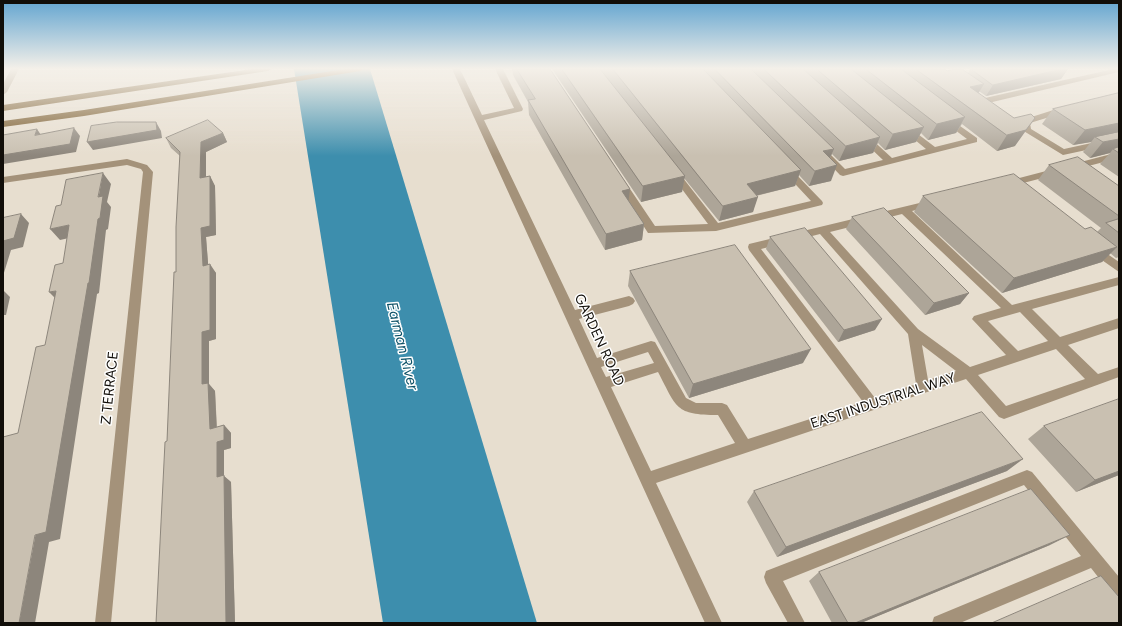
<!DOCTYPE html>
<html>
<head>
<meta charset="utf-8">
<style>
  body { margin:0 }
  #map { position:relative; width:1122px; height:626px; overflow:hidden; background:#e7decf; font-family:Figtree,sans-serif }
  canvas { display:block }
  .frame { position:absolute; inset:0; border:4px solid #110e09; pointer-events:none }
</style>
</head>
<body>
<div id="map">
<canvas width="1122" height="626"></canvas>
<div class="frame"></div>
</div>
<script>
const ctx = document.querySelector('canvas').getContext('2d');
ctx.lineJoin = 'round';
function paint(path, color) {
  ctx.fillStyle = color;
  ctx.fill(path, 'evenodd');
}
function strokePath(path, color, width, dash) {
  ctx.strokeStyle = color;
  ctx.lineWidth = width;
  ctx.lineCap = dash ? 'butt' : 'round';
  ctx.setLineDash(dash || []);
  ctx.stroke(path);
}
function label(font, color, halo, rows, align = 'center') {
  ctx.font = font + ' Figtree,sans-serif';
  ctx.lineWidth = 3;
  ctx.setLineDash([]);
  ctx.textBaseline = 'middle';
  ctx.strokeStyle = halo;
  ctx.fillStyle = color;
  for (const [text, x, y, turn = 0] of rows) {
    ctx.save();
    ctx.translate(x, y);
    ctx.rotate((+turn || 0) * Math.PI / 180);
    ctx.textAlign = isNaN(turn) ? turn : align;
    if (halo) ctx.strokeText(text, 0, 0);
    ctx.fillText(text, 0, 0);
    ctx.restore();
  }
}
paint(new Path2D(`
  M294,69h76l167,554h-154z`), '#3d8ead');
paint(new Path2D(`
  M11,69h8l-12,23 -4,3v-11z
  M452,69h8l22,46 32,-7 -19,-39h8l20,40 -1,2 -38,9 91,190 54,-14 4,2 2,3 -2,3 -4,2 -50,13 18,39 54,-17 4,1 31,56 10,5h26l5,2 21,34 115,-37 -114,-152 -1,-3 1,-3 183,-44 4,1 1,2 -1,2 -24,6 100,94 107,-28v8l-87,24 28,28 59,-19v10l-51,17 30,29 21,-7v10l-115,42 -5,-2 -33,-38 -310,104 66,140h-17zM902,214l99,94 -27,8 -2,3 34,36 -36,12 -52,-38 -88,-97zM820,234l88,100 8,50 -41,14 -114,-149zM1020,312l28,29 -30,10 -30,-30zM922,345l34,26 -28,9zM1056,349l29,30 -79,27 -28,-31zM648,352l6,11 -48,14 -5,-10zM658,372c19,36 17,43 60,43l17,28 -84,28 -40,-84z
  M1113,69h6v3l-135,32 -13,-9 4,-3 10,6z
  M1066,106l3,1v4l-39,12 1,6 33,20 55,-12v6l-56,12 -41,-25 -1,-8 1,-2z
  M946,116l31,22v4l-134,34 -3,-1 -19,-20 2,-2h6l16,16 38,-9 -22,-21v-4h6l25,23 34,-9 -23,-19v-4l3,-1 29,22 32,-8 -24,-18 -1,-2z
  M1119,152v6l-111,29 -5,-3 1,-2z
  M127,159l20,6 6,7 -42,451h-16l48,-451 -2,-3 -14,-4 -124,18v-6z
  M787,167l3,1 32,33 1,2 -1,2 -106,26 -68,2 -33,-51 1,-2h8l31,46 53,-2 -38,-51 -2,-2 2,-2h6l42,54 93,-22 -27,-29 -2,-2z
  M1093,244l26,18v10l-30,-21 -1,-3z
  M1027,470l5,2 87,105v21l-6,-2 -22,-28 -131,55h-28l2,-6 147,-61 -57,-71 -241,96 22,42h-17l-22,-40 -2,-6 2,-6z`), '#a4927a');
paint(new Path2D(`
  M252,69h20l-4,2 -265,40v-6z
  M345,69h19l-4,2 -276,45 -81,11v-6l81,-11z`), '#715221');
paint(new Path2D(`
  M512,69h38l79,132 15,23 -2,16 -37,10 -76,-135 -1,-13 -15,-27z
  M552,69h393l2,2 21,2 2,-4h98l-7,10 -75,17 -7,-5 -1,2 37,53 -18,5 -35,-27 -6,9 -28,7 -7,-7 -5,9 -31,8 -7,-7 -5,10 -34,8 -7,-7 -2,4 1,23 -22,5 -10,-11 -4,11 -39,10 -3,16 -34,9 -35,-43 -2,14 -41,10z
  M1119,93v84l-19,-13 10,-11 -20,5 -7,-6 8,-10 -18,3 -31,-21 11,-15z
  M223,133l4,9 -21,10v25l4,-1 5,10 1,49 -10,2 2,27 8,9v66l-7,2v43l6,7 2,36 7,-2 7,8v15l-7,2v26l7,6 4,141h-79l11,-182 9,-169 4,-116 -9,-8 -5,-10z
  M1049,165l70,21v71l-3,1 -6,-5 -8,9 -100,31 -88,-81 9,-16 174,36 4,-4 -63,-48z
  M852,217l117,76 -9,11 -35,11 -79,-86z
  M770,237l105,93 -37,12 -72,-93z
  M630,271l173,92 -114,35 -61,-112z
  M1044,426l75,49 -43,17 -48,-53z
  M1007,471l-230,86 -30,-55 7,-11z
  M1050,545l-189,78h-29l-23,-42 10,-9z`), '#ada598');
paint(new Path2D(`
  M1062,69h6l-7,10 -75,17 7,-11z
  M984,84l-9,15 -5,-12z
  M965,117l-9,16 -28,7 9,-16z
  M1035,118l-20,28 -18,5 10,-16z
  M156,122l5,9 1,7 -69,12 -6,-8z
  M1119,123v13l-24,1 -4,5 -18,3 12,-15z
  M924,127l-8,15 -31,8 8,-16z
  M74,128l6,8 -4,16 -73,12v-9z
  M37,129l6,9 -8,-3z
  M223,133l4,9 -21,10v36l-6,-10 1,-36z
  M880,137l-7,16 -34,8 7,-15z
  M1119,139v12l-6,-2 -3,4 -20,5 13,-16z
  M834,149l-7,15 -4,-13z
  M837,165l-6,16 -22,5 6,-15z
  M801,170l-6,16 -53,13 5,-15z
  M103,173l8,11 -4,18 4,5 -3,22 -2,1 -7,63 -2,1 -37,245 -11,3 -14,81h-16z
  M210,176l5,10 1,49 -10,2 3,38 -6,-9 -2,-38z
  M685,176l-3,16 -41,10 2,-16z
  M630,189l-2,16 -6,-14z
  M758,197l-5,15 -34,9 4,-15z
  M21,214l8,9 -6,24 -12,3 -8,26v-35z
  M644,224l-2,16 -37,10 1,-16z
  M69,225l9,11 -18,4 -10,-11z
  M1117,247l-15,15 -100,31 12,-15z
  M210,264l6,9v66l-7,2v43l6,7 2,46 -7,-8 -8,-45v-52z
  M3,290l7,7 -4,18h-3z
  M56,291l4,12 -11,-11z
  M969,293l-9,11 -35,11 9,-12z
  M882,319l-7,11 -37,12 6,-12z
  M811,349l-8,14 -114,35 4,-14z
  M224,425l7,8v15l-7,2v26l7,6 4,141h-9l-9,-146v-35z
  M1023,459l-16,12 -230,86 9,-10z
  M1119,471v4l-43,17 19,-12z
  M1070,535l-20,10 -189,78h-6z`), '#8d867c');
const building = new Path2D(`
  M517,69h33l80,120 -8,2 22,33 -38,10 -78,-134 7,-1z
  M562,69h38l85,107 -42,10z
  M613,69h90l98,101 -54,14 11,13 -35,9z
  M715,69h36l83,80 -11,2 14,14 -22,6z
  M764,69h39l77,68 -34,9z
  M817,69h34l73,58 -31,7z
  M866,69h35l64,48 -28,7z
  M916,69h29l2,2 8,-2h7l22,15 -14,3 44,31 17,-4 4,4 -9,12 -19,5z
  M971,69h91l-69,16z
  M1119,93v30l-34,7 -32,-21z
  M208,120l15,13 -22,9 -1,36 10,-2v50l-9,2 2,38 7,-2v66l-8,2v52l6,-1 2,46 14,-4v15l-7,2v35l7,-2 2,148h-70l9,-181 2,-1 7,-169h2v-45l4,-75 -14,-14z
  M117,122h39l1,8 -70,12 4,-16z
  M74,128l-4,16 -67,11v-20l34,-6 -2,6z
  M1119,132v7l-16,3 -8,-5z
  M1119,147v6l-6,-4z
  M1078,157l41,29v30l-70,-51z
  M103,173l-5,24 5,-1 -3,22 -2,1 -9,64h-1l-42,249 -11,3 -16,88h-16v-186l15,-4 18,-86 9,-2 11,-54 -7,1 6,-27 8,-2 6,-38 -19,4 6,-23 5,-1 5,-25z
  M1014,174l71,55 6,-2 26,20 -103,31 -91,-82z
  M884,208l85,85 -35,10 -82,-86z
  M21,214l-7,24 -11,3v-23z
  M1119,219v14l-13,-10z
  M805,228l77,91 -38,11 -74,-93z
  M735,245l76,104 -118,35 -63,-113z
  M1119,399v72l-24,9 -51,-54z
  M982,412l41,47 -237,88 -32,-56z
  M1031,489l39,46 -215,88h-7l-29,-51z
  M1101,576l18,21v25l-2,1h-125z`);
paint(building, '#c9c0b1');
strokePath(building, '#8d867c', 1);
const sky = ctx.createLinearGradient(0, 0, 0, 156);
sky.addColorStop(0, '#63a5d0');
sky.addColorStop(0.44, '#f4f0e9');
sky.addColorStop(1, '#f4f0e900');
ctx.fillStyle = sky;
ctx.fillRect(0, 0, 1122, 156);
label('14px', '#110e09', '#fff', [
  ["GARDEN ROAD",599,340,65],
  ["Z TERRACE",110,388,-84],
  ["EAST INDUSTRIAL WAY",883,401,-18]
]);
label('italic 15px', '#0d5167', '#fff', [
  ["Earman River",402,346,76]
]);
</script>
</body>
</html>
